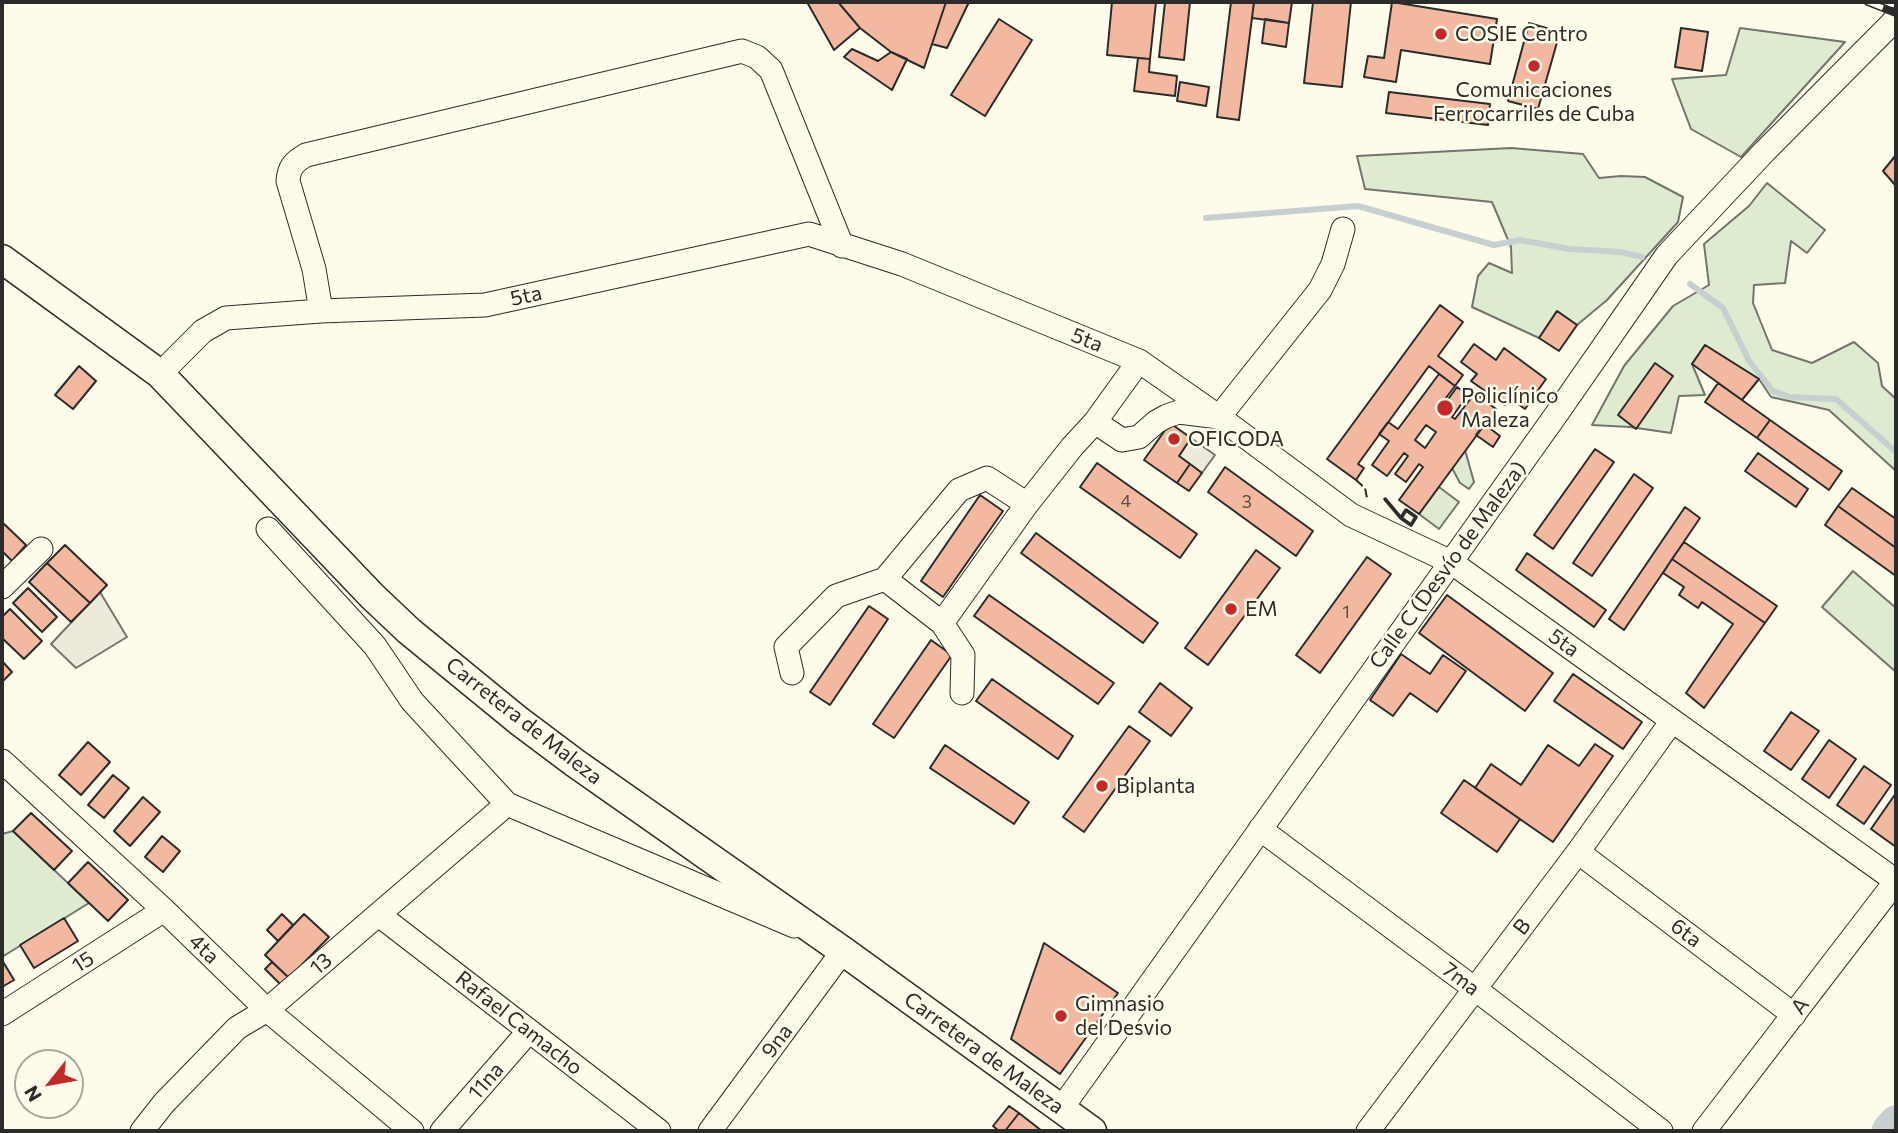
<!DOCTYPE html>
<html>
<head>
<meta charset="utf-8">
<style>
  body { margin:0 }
  #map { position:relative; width:1898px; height:1133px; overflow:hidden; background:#fdfbea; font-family:Commissioner,sans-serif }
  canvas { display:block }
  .frame { position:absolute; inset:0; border:4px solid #2b2b2b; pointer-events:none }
  .north { position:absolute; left:14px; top:1049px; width:70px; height:70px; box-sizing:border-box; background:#fdfbea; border:2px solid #a9a89e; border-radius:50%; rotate:239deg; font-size:19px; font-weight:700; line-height:28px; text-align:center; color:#2b2b2b }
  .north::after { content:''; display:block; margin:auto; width:24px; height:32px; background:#c62828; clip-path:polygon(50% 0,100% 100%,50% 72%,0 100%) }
</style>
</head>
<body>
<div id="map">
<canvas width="1898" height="1133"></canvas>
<div class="frame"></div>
<div class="north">N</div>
</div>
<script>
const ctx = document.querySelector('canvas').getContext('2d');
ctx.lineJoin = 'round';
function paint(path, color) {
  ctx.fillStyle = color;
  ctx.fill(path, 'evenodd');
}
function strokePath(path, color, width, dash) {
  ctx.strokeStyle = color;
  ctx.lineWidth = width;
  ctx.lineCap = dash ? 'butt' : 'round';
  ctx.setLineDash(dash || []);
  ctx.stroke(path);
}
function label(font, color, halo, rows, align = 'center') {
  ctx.font = font + ' Commissioner,sans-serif';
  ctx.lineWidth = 5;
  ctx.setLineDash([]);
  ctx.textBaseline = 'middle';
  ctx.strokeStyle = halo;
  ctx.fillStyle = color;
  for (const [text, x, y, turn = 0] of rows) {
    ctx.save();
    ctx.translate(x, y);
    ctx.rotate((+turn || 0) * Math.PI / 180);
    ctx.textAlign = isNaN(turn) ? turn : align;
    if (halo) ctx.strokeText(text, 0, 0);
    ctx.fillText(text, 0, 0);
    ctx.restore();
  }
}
const green = new Path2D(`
  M1740,28l105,14 -104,115 -50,-28 -19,-50 54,-4z
  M1511,148l72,6 16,24 22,-2 24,1 38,20 -5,25 -71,78 -30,25 -20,-14 -18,27 -67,-31 6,-31 11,-13 23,10 -1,-26 -19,-45 -127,-13 -8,-33z
  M1767,183l58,47 -18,23 -16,-12 -6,42 -31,2 -1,18 19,47 40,13 42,-21 24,21 4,23 14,13v72l-67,-61 -58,-13 -12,-18 -54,-34 -13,19 13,31 -26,1 -8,37 -41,-6 -38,-2 32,-59 49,-60 36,-21 -5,-41 45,-38z
  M1465,450l9,32 -5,7 -9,-6 -8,-15z
  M1439,487l20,15 -20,27 -20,-15z
  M1853,571l43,37v64l-74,-65z
  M13,831l76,72 -87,54v-123z`);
paint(green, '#deebd1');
strokePath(green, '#74746e', 2);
const parking = new Path2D(`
  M1191,438l24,17 -13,18 -23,-17z
  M100,592l27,45 -51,31 -25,-24z`);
paint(parking, '#eceadb');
strokePath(parking, '#74746e', 2);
strokePath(new Path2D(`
  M1206,218l152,-12 136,39 26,-5 50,9 50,3 22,5
  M1690,284l33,24 26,53 24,30 17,6 46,2 60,53`), '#c7d0d0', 6);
strokePath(new Path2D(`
  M1889,1131l7,-8`), '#c7d0d0', 35);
const building = new Path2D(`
  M807,2h31l22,26 -26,22z
  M838,2h108l-22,66 -33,-16 -31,-24z
  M946,2h23l-22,46 -15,-4z
  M1112,2h44l-6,57 -43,-4z
  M1165,2h25l-6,58 -25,-3z
  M1231,2h23l-15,118 -22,-3z
  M1254,2h38l-3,21 -37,-5z
  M1313,2h38l-9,85 -38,-4z
  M1392,2l105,17 -7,45 -89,-14 -5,32 -32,-5 4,-21 16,2z
  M999,19l33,21 -47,76 -34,-21z
  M1265,19l24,4 -3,24 -24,-4z
  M1529,23l31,9 -22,77 -30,-8z
  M1681,28l27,4 -6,39 -27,-4z
  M852,49l26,12 13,-9 16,7 -15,31 -48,-33z
  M1138,58l12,1 -1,13 28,4 -2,20 -41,-5z
  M1180,82l29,5 -3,19 -29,-5z
  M1389,92l101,12 -2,21 -102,-12z
  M1896,155v31l-13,-15z
  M1440,305l23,17 -25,34 25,19 -8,11 -26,-20 -71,98 6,4 -8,12 -29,-21z
  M1557,311l20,14 -18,26 -20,-13z
  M1474,344l22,16 8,-12 42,31 -21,30 -15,-11 -5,7 -34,-24 6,-7 -16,-12z
  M1705,345l54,34 -17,21 -50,-36z
  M1655,363l18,13 -37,53 -18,-14z
  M79,366l17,15 -23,28 -18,-14z
  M1439,374l16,12 -16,21 2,2 16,-22 11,8 -16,22 3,2 20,-26 21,16 -77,105 -20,-14 24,-33 -4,-3 -13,18 -11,-8 13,-18 -4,-3 -17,23 -15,-11 17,-24 -10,-7 9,-12 10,7zM1426,425l10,7 -11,16 -10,-8z
  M1718,383l52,37 -13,18 -52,-36z
  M1770,420l72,51 -13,19 -72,-52z
  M1170,423l21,15 -12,18 11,8 -13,19 -33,-23z
  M1484,424l16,12 -7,11 -17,-12z
  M1595,449l19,13 -61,87 -19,-14z
  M1758,453l50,36 -12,18 -51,-36z
  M1097,463l100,71 -17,24 -100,-71z
  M1190,464l12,9 -13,18 -12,-8z
  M1225,467l88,64 -17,25 -88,-64z
  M1634,474l19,14 -61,88 -19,-13z
  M1852,488l44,31v29l-58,-42z
  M980,495l23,16 -60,86 -22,-16z
  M1838,506l58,42v28l-71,-51z
  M1685,507l15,11 -76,112 -15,-11z
  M2,522l24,23 -14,16 -10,-10z
  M1036,533l122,90 -15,20 -122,-90z
  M1684,542l93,64 -12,17 -93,-64z
  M65,545l42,40 -17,18 -43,-40z
  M1256,550l24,18 -72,97 -23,-17z
  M1527,553l79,57 -12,17 -78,-57z
  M1367,557l24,17 -71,99 -24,-18z
  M1672,559l93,64 -61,85 -18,-15 47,-69 -31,-22 -4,6 -19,-13 5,-8 -21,-14z
  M47,563l43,40 -19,19 -42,-40z
  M28,588l29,29 -15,15 -29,-29z
  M989,595l125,88 -16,21 -124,-88z
  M1447,595l106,78 -28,38 -106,-78z
  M869,606l19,13 -58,86 -20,-13z
  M10,609l32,32 -18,18 -22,-21v-21z
  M931,640l21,15 -58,83 -21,-14z
  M1401,654l29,20 13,-19 23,16 -29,41 -27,-19 -17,23 -23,-16z
  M2,661l10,11 -10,10z
  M1573,674l69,48 -19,27 -69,-48z
  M992,679l81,57 -15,23 -82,-58z
  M1160,683l32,25 -21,28 -32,-24z
  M1791,712l28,19 -28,39 -27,-19z
  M1129,726l21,15 -66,91 -21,-15z
  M1829,740l27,19 -27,39 -27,-19z
  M88,742l22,20 -29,33 -22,-20z
  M1595,744l18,12 -60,86 -78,-54 16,-24 30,21 27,-40 31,21z
  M945,745l84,57 -15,22 -84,-56z
  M1864,766l27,19 -27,39 -27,-19z
  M113,775l16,13 -25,30 -16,-13z
  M1464,780l56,39 -23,33 -56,-39z
  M1896,793v54l-25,-18z
  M143,797l17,15 -30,34 -16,-15z
  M31,813l41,38 -18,19 -41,-39z
  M162,836l18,15 -17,21 -18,-15z
  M88,862l40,38 -20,21 -40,-38z
  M282,914l11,11 -15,16 -11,-11z
  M304,914l25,23 -40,41 -24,-23z
  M64,918l14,23 -44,27 -14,-23z
  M1044,943l74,50 -58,81 -49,-35z
  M2,960l12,20 -12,7z
  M272,962l17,16 -7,8 -17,-17z
  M1009,1106l10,7 -14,18h-6l-6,-5z
  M1019,1113l23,18h-37z`);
paint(building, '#f2b8a0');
strokePath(building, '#2b2b2b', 2);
const minor = new Path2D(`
  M321,311l-7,-42 -26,-88c1,-14 6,-19 18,-26l436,-104 15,6 14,13 71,176
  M160,374l43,-43 23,-13 95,-7 164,-6 324,-71 93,30 237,97 80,56 132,98 100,47 445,319
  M1095,422l27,18 17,-3 17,-15 11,-6 12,-4 40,5 101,-127 13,-26 10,-35
  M268,529l107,117 37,55 95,103 287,122
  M885,579l57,44 21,32 -1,38
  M2,587l39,-38
  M942,623l85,-119 45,-57 23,-25 44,-61
  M792,673l-6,-26 50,-51 49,-17 74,-89 28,-12 40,26
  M2,761l162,149 103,100 145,121
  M1260,829l215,160 186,142
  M1578,852l216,163
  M379,915l280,216
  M2,1014l162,-104
  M1061,1109l497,-697 109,-157 98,-104 131,-132
  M142,1131l22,-28 73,-75 30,-18 240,-206
  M442,1131l87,-100
  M710,1131l133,-180
  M1368,1131l210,-279 94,-131
  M1704,1131l192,-250`);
const major = new Path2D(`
  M2,259l158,115 212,222 37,35 110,90 56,42 268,188 249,180`);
strokePath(minor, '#2b2b2b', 25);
strokePath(major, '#2b2b2b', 31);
strokePath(minor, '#fdfbea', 23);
strokePath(major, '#fdfbea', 28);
const rail = new Path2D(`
  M1868,2l28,11`);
strokePath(rail, '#2b2b2b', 8);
strokePath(rail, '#fdfbea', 5, [16]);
strokePath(new Path2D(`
  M1356,480l9,8 2,10`), '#2b2b2b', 2, [9, 3.5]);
strokePath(new Path2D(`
  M1385,499l16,19 5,-8 10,7 -5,8 -10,-7`), '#2b2b2b', 3.5);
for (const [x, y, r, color] of [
  [1441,34,7,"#c62828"],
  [1534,66,7,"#c62828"],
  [1445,408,9,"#c62828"],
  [1174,439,7,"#c62828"],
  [1231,609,7,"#c62828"],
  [1102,786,7,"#c62828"],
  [1061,1016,7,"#c62828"]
]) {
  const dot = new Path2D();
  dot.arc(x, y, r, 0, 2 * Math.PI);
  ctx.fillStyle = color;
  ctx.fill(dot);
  strokePath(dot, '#fdfbea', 2.5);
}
label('18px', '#5d4e48', null, [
  ["4",1126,501],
  ["3",1247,502],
  ["1",1346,612]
]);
label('21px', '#2b2b2b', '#fdfbea', [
  ["COSIE Centro",1455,34],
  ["Comunicaciones",1534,90,"center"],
  ["Ferrocarriles de Cuba",1534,114,"center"],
  ["Policlínico",1461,396],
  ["Maleza",1461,420],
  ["OFICODA",1188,439],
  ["EM",1245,609],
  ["Biplanta",1116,786],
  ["Gimnasio",1075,1004],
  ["del Desvio",1075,1028]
], 'left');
label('21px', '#2b2b2b', '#fdfbea', [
  ["5ta",526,296,-12],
  ["5ta",1087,340,22],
  ["Calle C (Desvío de Maleza)",1448,565,-54],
  ["5ta",1564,643,36],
  ["Carretera de Maleza",524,721,38],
  ["B",1522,927,-53],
  ["6ta",1686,933,37],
  ["4ta",204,949,44],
  ["15",83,962,-33],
  ["13",321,964,-40],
  ["7ma",1461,979,37],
  ["A",1800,1006,-53],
  ["Rafael Camacho",519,1023,38],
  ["9na",777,1041,-53],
  ["Carretera de Maleza",984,1053,36],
  ["11na",486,1081,-49]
]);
</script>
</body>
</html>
